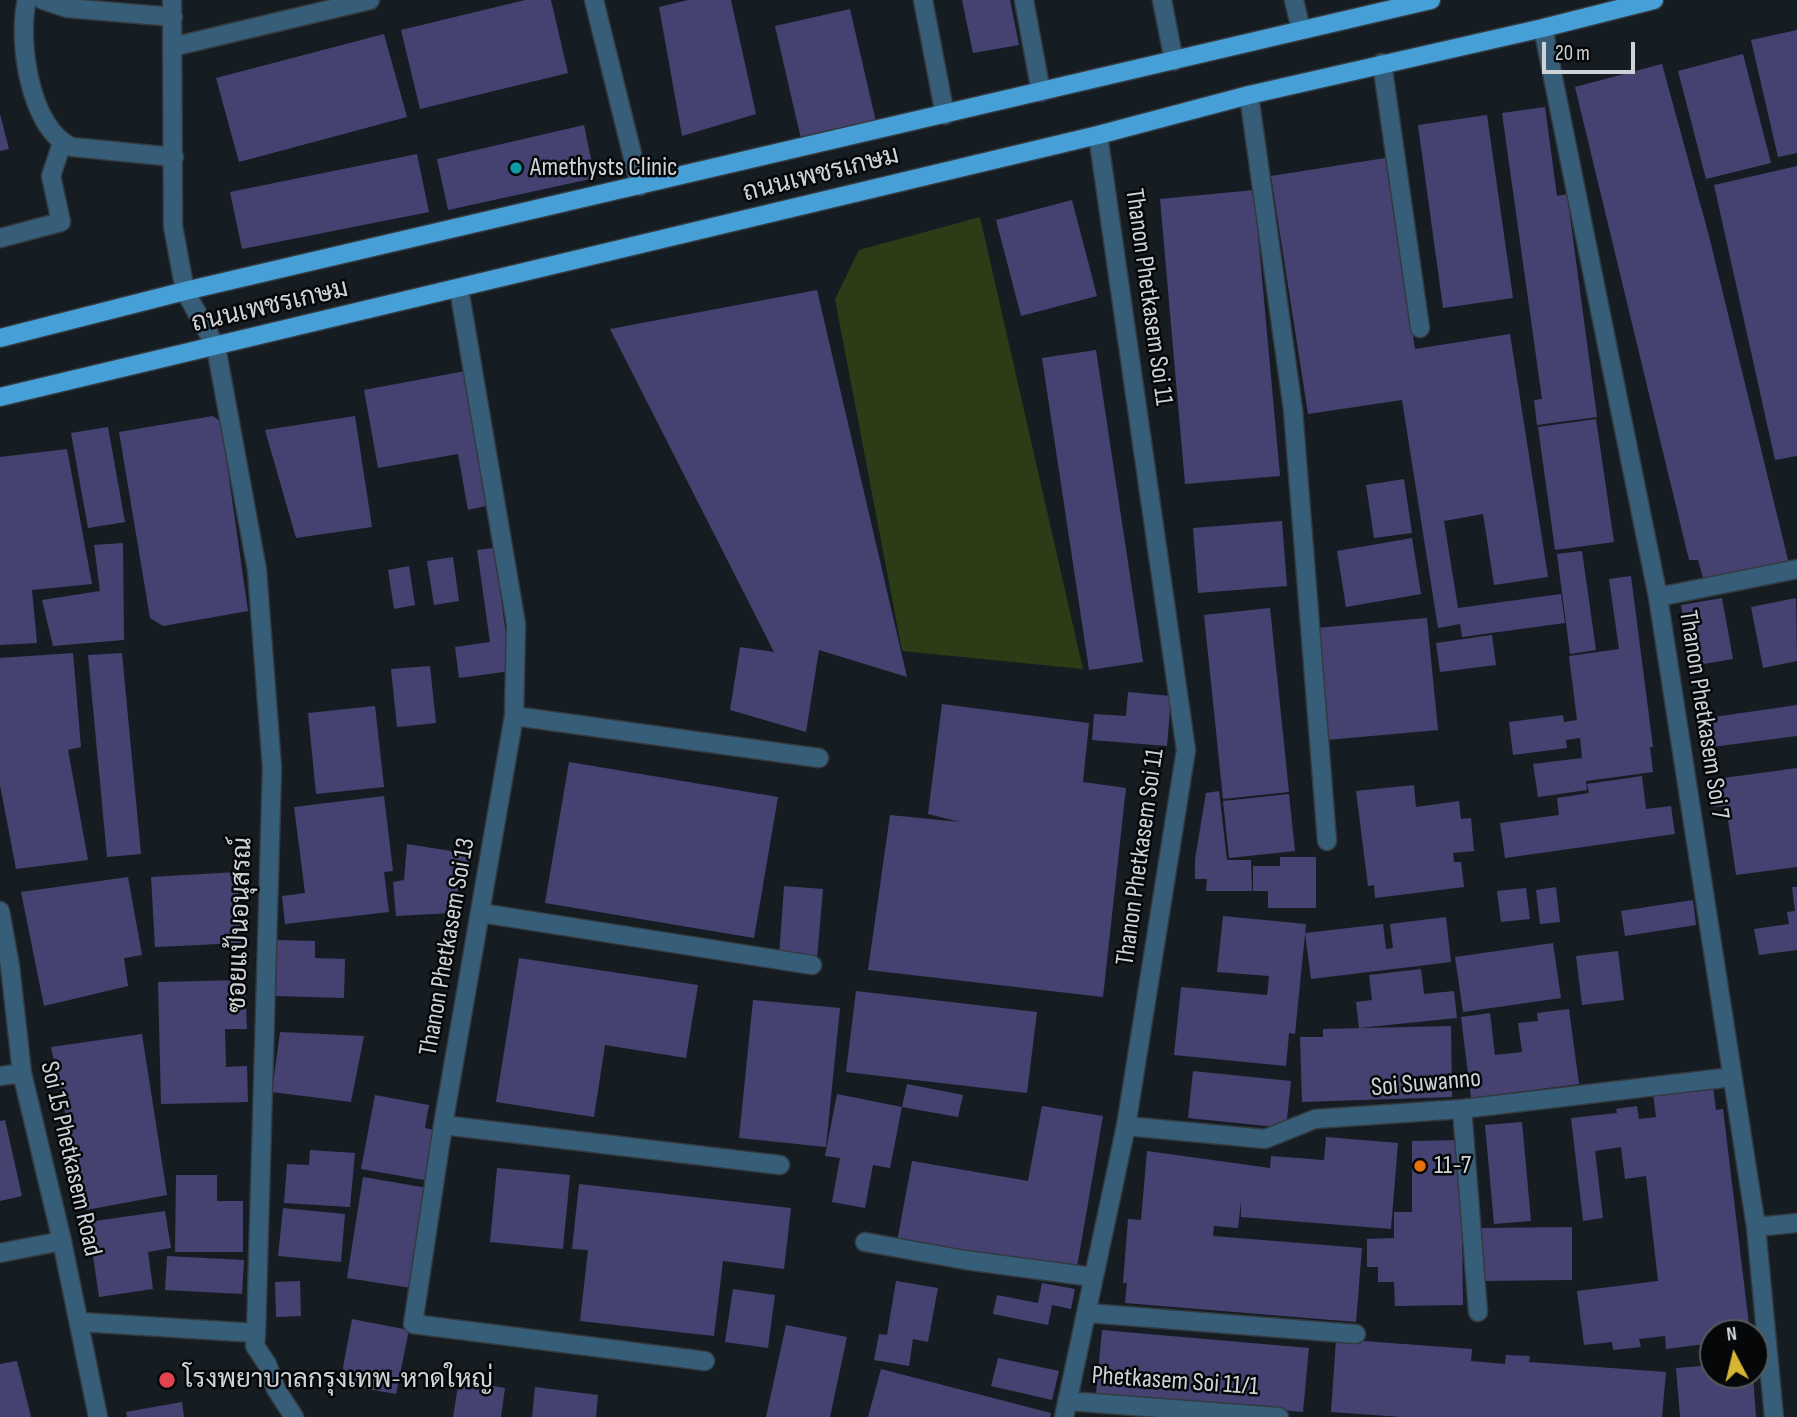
<!DOCTYPE html>
<html>
<head>
<meta charset="utf-8">
<style>
  body { margin:0 }
  #map { position:relative; width:1797px; height:1417px; overflow:hidden; background:#161d22; font-family:"Sofia Sans Condensed",sans-serif }
  canvas { display:block }
  .north { position:absolute; left:1699px; top:1319px; width:70px; height:70px; box-sizing:border-box; background:#050709; border:2px solid #56595b; border-radius:50%; rotate:353deg; font-size:19px; font-weight:700; line-height:28px; text-align:center; color:#cfd3d7 }
  .north::after { content:''; display:block; margin:auto; width:24px; height:32px; background:#d5b534; clip-path:polygon(50% 0,100% 100%,50% 72%,0 100%) }
  .scale { position:absolute; left:1542px; top:42px; width:93px; height:32px; box-sizing:border-box; border:4px solid #cfd3d7; border-top:0; padding-left:9px; font-size:21px; line-height:24px; white-space:nowrap; color:#cfd3d7; -webkit-text-stroke:5px #050709; paint-order:stroke }
</style>
</head>
<body>
<div id="map">
<canvas width="1797" height="1417"></canvas>
<div class="north">N</div>
<div class="scale">20 m</div>
</div>
<script>
const ctx = document.querySelector('canvas').getContext('2d');
ctx.lineJoin = 'round';
function paint(path, color) {
  ctx.fillStyle = color;
  ctx.fill(path, 'evenodd');
}
function strokePath(path, color, width, dash) {
  ctx.strokeStyle = color;
  ctx.lineWidth = width;
  ctx.lineCap = dash ? 'butt' : 'round';
  ctx.setLineDash(dash || []);
  ctx.stroke(path);
}
function label(font, color, halo, rows, align = 'center') {
  ctx.font = font + ' "Sofia Sans Condensed",Sarabun,sans-serif';
  ctx.lineWidth = 5;
  ctx.setLineDash([]);
  ctx.textBaseline = 'middle';
  ctx.strokeStyle = halo;
  ctx.fillStyle = color;
  for (const [text, x, y, turn = 0] of rows) {
    ctx.save();
    ctx.translate(x, y);
    ctx.rotate((+turn || 0) * Math.PI / 180);
    ctx.textAlign = isNaN(turn) ? turn : align;
    if (halo) ctx.strokeText(text, 0, 0);
    ctx.fillText(text, 0, 0);
    ctx.restore();
  }
}
paint(new Path2D(`
  M980,217l103,452 -181,-18 -67,-352 24,-49z`), '#2b3c16');
paint(new Path2D(`
  M525,0h26l17,73 -148,36 -19,-79z
  M688,0h43l25,114 -74,22 -23,-129z
  M962,0h48l9,45 -46,8z
  M850,9l26,113 -75,17 -26,-113z
  M1797,30v123l-19,4 -27,-117z
  M384,34l23,83 -168,45 -23,-84z
  M1743,54l28,109 -65,16 -28,-108z
  M1662,64l47,172 80,328 -85,17 -6,-21h-9l-114,-473z
  M1545,107l12,89 10,-2 30,223 -60,8 -3,-25 8,-1 -40,-286z
  M0,114l9,35 -9,2z
  M1487,115l26,183 -70,10 -25,-183z
  M584,125l11,53 -147,32 -11,-51z
  M417,154l12,58 -187,37 -12,-57z
  M1385,158l30,191 95,-15 38,243 -54,8 -11,-71 -39,7 14,87 103,-14 4,29 -103,14 -2,-13 -22,4 -36,-228 -94,14 -37,-238z
  M1797,166v290l-22,4 -61,-275z
  M1254,190l26,286 -95,8 -25,-285z
  M1072,200l25,96 -76,20 -25,-96z
  M817,290l90,387 -88,-27 -13,82 -76,-22 10,-63 34,5 -164,-323z
  M1096,350l47,312 -54,8 -47,-312z
  M465,371l25,134 -22,5 -10,-56 -80,14 -14,-78z
  M213,416l8,6 27,189 -85,15 -13,-8 -31,-186z
  M355,416l17,111 -76,11 -31,-108z
  M1596,419l18,123 -59,8 -17,-123z
  M108,427l17,95 -37,6 -17,-95z
  M67,449l25,135 -60,6 5,53 -37,2v-188z
  M1404,479l8,54 -38,5 -8,-53z
  M1282,521l5,65 -89,7 -5,-65z
  M1412,538l9,56 -75,13 -9,-56z
  M123,543l1,97 -71,6 -11,-46 58,-9 -6,-46z
  M494,548l17,123 -52,7 -4,-31 35,-5 -13,-92z
  M1582,551l14,99 -26,4 -13,-100z
  M453,557l6,44 -25,4 -7,-44z
  M409,566l6,39 -21,4 -6,-39z
  M1631,576l22,171h-3l3,25 -67,9 1,9 -49,7 -5,-33 49,-6 -2,-20 -14,2 1,8 -54,7 -4,-33 54,-7 1,7 13,-2 -8,-64 50,-7 -10,-70z
  M1722,598l11,61 -41,7 -11,-61z
  M1796,598l1,63 -34,7 -12,-61z
  M1270,608l19,184 -66,7 -19,-184z
  M1427,618l11,112 -111,10 -10,-112z
  M1492,635l4,30 -56,7 -4,-29z
  M73,653l8,94 -13,3 20,110 -72,9 -16,-84v-127z
  M122,653l19,201 -34,3 -19,-202z
  M430,666l6,57 -39,4 -6,-58z
  M1128,692l43,4 -4,50 -75,-6 2,-26 32,2z
  M942,704l147,19 -6,59 43,6 -23,209 -235,-27 22,-155 70,7 -32,-8z
  M1797,705v31l-93,12 -4,-29z
  M375,706l9,81 -68,7 -8,-81z
  M569,762l209,35 -24,141 -209,-35z
  M1797,768v99l-61,8 -10,-69 -13,1 -4,-27z
  M1642,776l4,33 25,-3 4,28 -170,24 -5,-35 59,-8 -2,-17 32,-5 -2,-9z
  M1414,785l2,22 43,-6 2,18 10,-1 3,33 -21,2 1,9h7l3,25 -89,11 -1,-13 -6,1 -12,-95z
  M1219,791l8,69h24l1,31h-46l1,-12h-12v-20l11,-66z
  M1289,794l6,57 -66,7 -6,-57z
  M384,796l9,75 -9,1 5,40 -104,12 -3,-28 23,-3 -11,-86z
  M407,844l63,10 -19,59 -55,3 -3,-34 11,-2z
  M1280,857h36v51h-48v-17h-15v-25h27z
  M237,872l4,71 -86,4 -4,-70z
  M128,877l14,78 -18,3 4,28 -84,20 -23,-114z
  M784,886l39,3 -6,70 -38,-2z
  M1556,887l4,35 -20,2 -4,-34z
  M1792,887h5v63l-38,5 -5,-26 35,-5 -2,-12 8,-1z
  M1526,888l4,31 -29,3 -4,-31z
  M1693,900l3,25 -71,11 -4,-25z
  M1223,916l83,8 -11,110 -6,-1 -3,33 -112,-11 7,-68 86,8 2,-19 -52,-4z
  M1446,917l5,45 -140,17 -6,-46 78,-9 3,25 7,-1 -3,-24z
  M277,940l38,1v17l30,1 -1,39 -68,-2z
  M1553,943l8,55 -98,14 -8,-55z
  M1618,951l6,49 -42,5 -6,-49z
  M519,958l179,27 -12,73 -81,-13 -11,72 -98,-15z
  M1421,969l3,25 30,-3 3,27 -98,10 -3,-26 16,-2 -3,-25z
  M245,980l2,49h-22l1,38 21,-1 1,36 -87,2 -3,-122z
  M856,991l181,21 -10,81 -181,-21z
  M753,1000l87,8 -14,139 -87,-9z
  M1569,1009l10,75 -108,14 -10,-81 29,-4 5,42 27,-3 -4,-29 20,-2 -1,-8z
  M1451,1026l1,71 -150,5 -2,-65h23v-8z
  M280,1032l84,4 -13,66 -79,-10z
  M142,1034l25,161 -81,15 -35,-163z
  M1193,1071l98,10 -5,47 -98,-10z
  M907,1084l56,11 -5,22 -56,-10 -12,61 -17,-3 -8,43 -33,-6 8,-44 -15,-2 12,-62 65,13z
  M1713,1086l3,24 7,-1 27,224h-37v10l-47,6 -1,-13 -26,3 2,8 -28,3 -1,-8 -28,3 -7,-54 81,-10 -12,-105 -21,3 -4,-32 -26,4 8,67 -20,3 -12,-103 46,-5 -1,-4 21,-3 2,13 17,-2 -3,-23z
  M375,1095l54,10 -4,23 14,3 -9,50 -69,-12z
  M1042,1106l61,10 -27,157 -179,-31 15,-81 116,20z
  M5,1120l17,76 -22,5v-80z
  M1522,1122l9,99 -37,3 -9,-99z
  M1326,1137l72,6 -7,86 -150,-12v-15l-3,26 -24,-2 -1,10 149,12 -6,74 -231,-19 2,-20h-4l5,-64 13,1 6,-69 123,17 1,-12 53,4z
  M1461,1140l2,165 -68,1 -1,-24h-16v-15h-11v-28l27,-1v-26h18v-71z
  M310,1150l45,3 -5,54 -66,-4 3,-39 22,1z
  M497,1168l73,7 -7,74 -73,-7z
  M176,1175h41v26h26v51h-68z
  M363,1177l65,11 -17,100 -64,-10z
  M579,1184l212,24 -7,61 -61,-8 -9,75 -134,-15 8,-71 -16,-1z
  M283,1208l62,6 -4,48 -63,-6z
  M165,1211l6,37 -23,4 5,37 -54,8 -11,-75z
  M1572,1227v53l-90,1v-53z
  M167,1256l77,4 -2,34 -77,-4z
  M300,1281l1,35 -25,1 -1,-35z
  M896,1281l42,7 -10,54 -15,-3 -4,27 -35,-6 5,-26 8,1z
  M1042,1283l33,6 -4,20 -19,-4 -4,20 -55,-11 4,-19 41,8z
  M733,1289l42,6 -7,53 -43,-6z
  M352,1319l57,11 -13,64 -56,-10z
  M786,1325l61,12 -17,80h-64z
  M1102,1330l207,18 -6,64 -207,-18z
  M1336,1339l136,10 -1,12 34,3 1,-9 24,1 -1,6 137,10 -4,45h-260l-71,-5z
  M998,1358l61,13 -7,29 -61,-14z
  M17,1361l14,56h-31v-53z
  M1713,1365v10h40l3,42h-76l-4,-49z
  M881,1369l170,44 -1,4h-182z
  M459,1380l46,8 -4,29h-48z
  M535,1387l63,8 -2,22h-64z
  M182,1402l2,15h-57l-1,-5z`), '#454272');
const minor = new Path2D(`
  M27,0c-10,40 3,130 45,147l102,10
  M43,0l24,8 106,9
  M594,0l46,186
  M923,0l22,115
  M1024,0l17,92
  M1162,0l12,61
  M1294,0l7,30
  M1543,28l115,569 98,630 18,190
  M172,47l198,-47
  M1382,63l38,265
  M1249,95l44,315 34,431
  M0,238l61,-16 -10,-46 11,-33
  M459,289l57,335 -2,92 -71,409 -30,199 292,37
  M1658,597l139,-28
  M514,716l305,42
  M0,911l10,55 12,107 40,168 36,176
  M481,913l331,52
  M0,1076l22,-3
  M1462,1109l16,203
  M443,1125l337,40
  M1126,1126l139,13 50,-20 147,-10 270,-32
  M1756,1227l41,-4
  M865,1242l100,18 128,17
  M0,1253l62,-12
  M1087,1313l269,21
  M80,1322l176,11 16,-565 -15,-198 -41,-223 -31,-56 -12,-65 -1,-226
  M256,1333l-1,13 12,18 9,25 18,28
  M1067,1401l212,16
  M1064,1417l62,-291 60,-376 -88,-615`);
const major = new Path2D(`
  M0,338l185,-47 1246,-291
  M0,397l1098,-262 151,-40 294,-67 111,-28`);
strokePath(minor, '#343a3f', 21);
strokePath(major, '#343a3f', 21);
strokePath(minor, '#365e79', 18);
strokePath(major, '#479fd8', 18);
for (const [x, y, r, color] of [
  [516,168,7,"#0f9aa8"],
  [1420,1166,7,"#e8710a"],
  [167,1380,9,"#e0444e"]
]) {
  const dot = new Path2D();
  dot.arc(x, y, r, 0, 2 * Math.PI);
  ctx.fillStyle = color;
  ctx.fill(dot);
  strokePath(dot, '#050709', 2.5);
}
label('26px', '#cfd3d7', '#050709', [
  ["Amethysts Clinic",530,168],
  ["11-7",1434,1166],
  ["โรงพยาบาลกรุงเทพ-หาดใหญ่",183,1380]
], 'left');
label('26px', '#cfd3d7', '#050709', [
  ["ถนนเพชรเกษม",821,175,-14],
  ["Thanon Phetkasem Soi 11",1148,297,82],
  ["ถนนเพชรเกษม",270,307,-13],
  ["Thanon Phetkasem Soi 7",1703,715,81],
  ["Thanon Phetkasem Soi 11",1141,857,-82],
  ["ซอยแป้นอนุสรณ์",241,925,-88],
  ["Thanon Phetkasem Soi 13",448,947,-80],
  ["Soi Suwanno",1426,1084,-5],
  ["Soi 15 Phetkasem Road",70,1159,77],
  ["Phetkasem Soi 11/1",1175,1382,4]
]);
</script>
</body>
</html>
